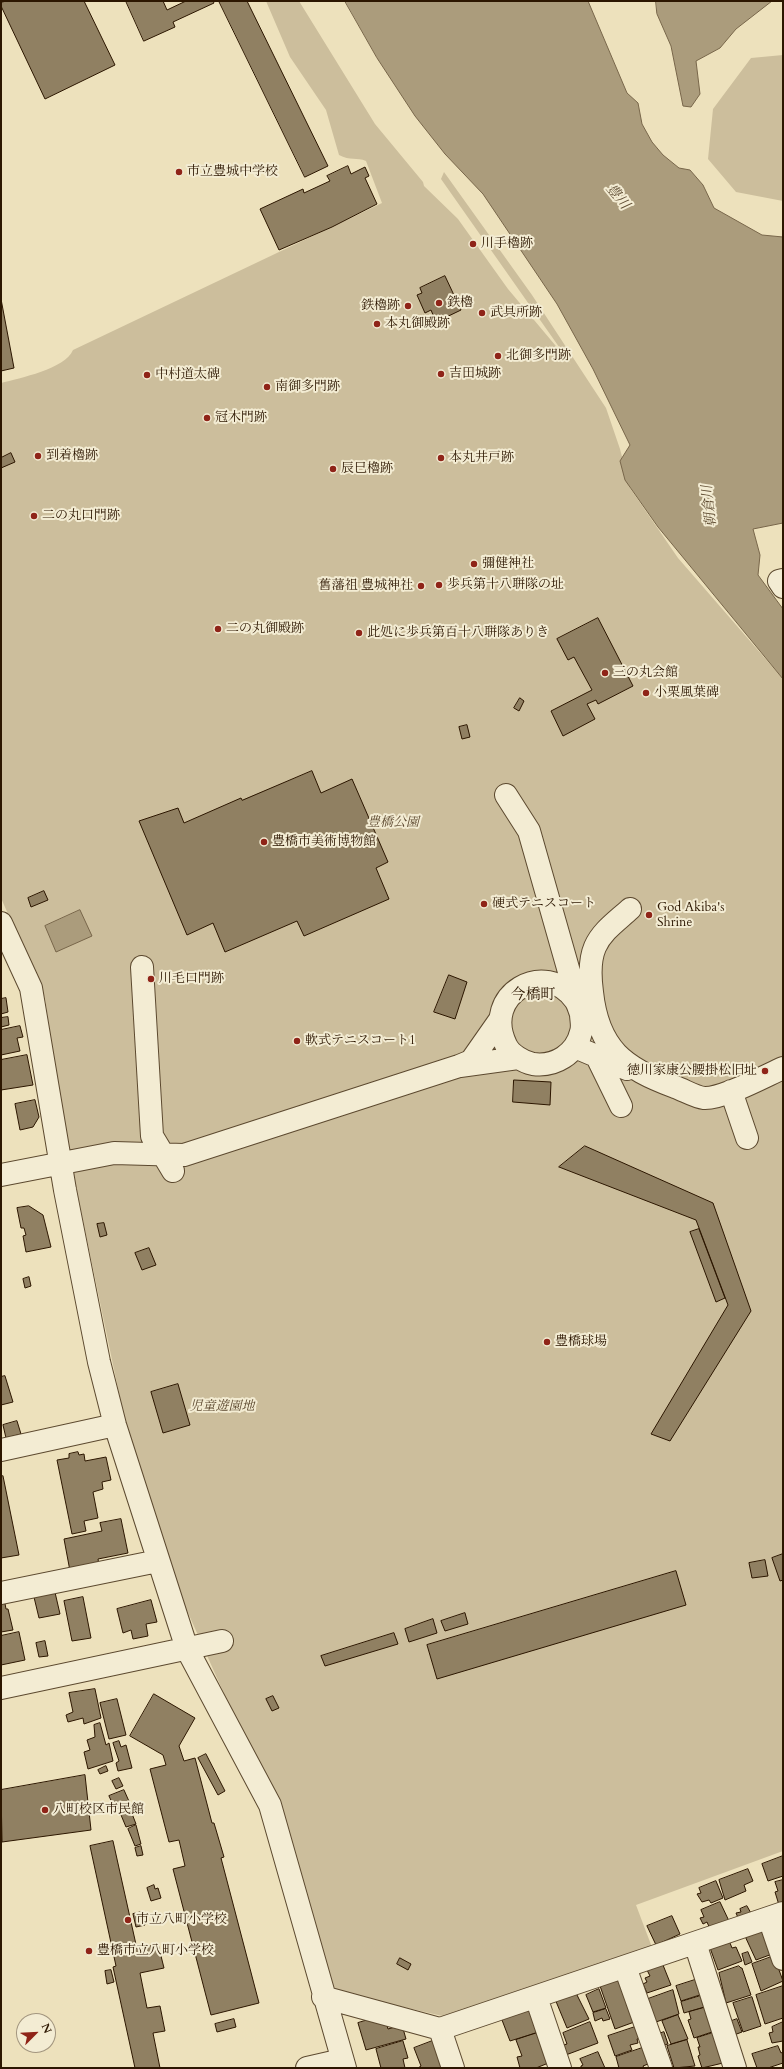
<!DOCTYPE html>
<html>
<head>
<meta charset="utf-8">
<style>
  body { margin:0 }
  #map { position:relative; width:784px; height:2069px; overflow:hidden; background:#ede1bc; font-family:Cardo,serif }
  canvas { display:block }
  .frame { position:absolute; inset:0; border:2px solid #2c1600; pointer-events:none }
  .north { position:absolute; left:16px; top:2013px; width:40px; height:40px; box-sizing:border-box; background:#f3ecd3; border:1px solid #a3967f; border-radius:50%; rotate:66deg; font-size:11px; font-weight:700; line-height:16px; text-align:center; color:#2c1600 }
  .north::after { content:''; display:block; margin:auto; width:14px; height:18px; background:#8f2418; clip-path:polygon(50% 0,100% 100%,50% 72%,0 100%) }
</style>
</head>
<body>
<div id="map">
<canvas width="784" height="2069"></canvas>
<div class="frame"></div>
<div class="north">N</div>
</div>
<script>
const ctx = document.querySelector('canvas').getContext('2d');
ctx.lineJoin = 'round';
function paint(path, color) {
  ctx.fillStyle = color;
  ctx.fill(path, 'evenodd');
}
function strokePath(path, color, width, dash) {
  ctx.strokeStyle = color;
  ctx.lineWidth = width;
  ctx.lineCap = dash ? 'butt' : 'round';
  ctx.setLineDash(dash || []);
  ctx.stroke(path);
}
function label(font, color, halo, rows, align = 'center') {
  ctx.font = font + ' Cardo,"Noto Serif JP",serif';
  ctx.lineWidth = 4;
  ctx.setLineDash([]);
  ctx.textBaseline = 'middle';
  ctx.strokeStyle = halo;
  ctx.fillStyle = color;
  for (const [text, x, y, turn = 0] of rows) {
    ctx.save();
    ctx.translate(x, y);
    ctx.rotate((+turn || 0) * Math.PI / 180);
    ctx.textAlign = isNaN(turn) ? turn : align;
    if (halo) ctx.strokeText(text, 0, 0);
    ctx.fillText(text, 0, 0);
    ctx.restore();
  }
}
paint(new Path2D(`
  M266,1h33l76,123 48,58 1,4 34,33 50,70 63,75 -130,-185 3,-7 88,123 74,113 14,41 10,39 48,70 105,121v1172l-147,54 17,45 -202,68 -117,-27 -79,-233 -34,-71 -44,-99 -46,-146 -10,-39 -59,-283 -17,-122 -44,-100v-515c19,-5 64,-14 72,-33l309,-147 -16,-42c-9,-4 -16,0 -27,-6l-13,-45 -36,-53z
  M783,55v146l-47,-9 -28,-33 5,-50 38,-51z`), '#ccbe9c');
const water = new Path2D(`
  M345,1h243l39,92 11,10 4,21 10,18 11,13 16,13 11,2 13,15 11,23 48,27 21,2v286l-30,6 7,26 -2,20 25,34v70l-125,-152 -33,-47 -5,-19 10,-16 -37,-76 -36,-65 -74,-110 -38,-40 -30,-38 -38,-58z
  M656,1h116l-36,28 -16,19 -24,13 4,33 -9,13 -8,-1 -12,-60 -14,-32z
  M80,910l12,26 -36,16 -11,-26z`);
paint(water, '#ab9c7c');
strokePath(water, '#78664a', 1);
const building = new Path2D(`
  M6,1h78l31,64 -70,34 -44,-93v-3z
  M126,1h37l4,9 19,-9h27l1,2 -41,19 2,5 -31,14z
  M219,1h28l81,165 -23,11z
  M348,166l3,8 14,-7 4,9 -4,2 12,26 -45,23 -53,23 -19,-41 43,-20 1,4 26,-12 -3,-5z
  M445,276l16,34 -25,12 -5,-12 -6,3 -8,-18 5,-2 -2,-5z
  M1,299l13,69 -13,3z
  M11,453l4,9 -14,6v-10z
  M598,618l35,68 -35,18 -2,-4 -9,4 8,15 -32,17 -12,-25 41,-21 -18,-33 -6,3 -11,-21z
  M520,698l4,3 -5,10 -5,-3z
  M467,725l3,12 -8,2 -3,-12z
  M312,771l9,22 31,-14 36,83 -12,6 13,31 -85,37 -7,-15 -72,31 -12,-29 -26,12 -48,-114 39,-13 6,15 57,-25 1,2z
  M44,891l4,9 -17,7 -3,-9z
  M449,975l18,7 -12,37 -21,-7z
  M6,998l2,14 -7,2v-15z
  M8,1017l1,8 -8,2v-9z
  M20,1026l3,11 -6,1 3,13 -19,4v-25z
  M27,1055l6,30 -32,5v-30z
  M514,1080l37,2 -1,23 -37,-3z
  M35,1100l4,17 -6,10 -13,3 -5,-26z
  M585,1146l128,57 38,108 -81,130 -19,-7 77,-129 -32,-85 -137,-53z
  M29,1206l14,9 8,32 -25,5 -3,-16 3,-1 -2,-7h-3l-4,-20z
  M104,1223l3,12 -7,2 -3,-13z
  M699,1229l26,69 -9,4 -26,-70z
  M149,1248l7,17 -14,5 -7,-17z
  M29,1277l2,9 -6,2 -2,-9z
  M5,1376l8,26 -12,3v-28z
  M178,1384l12,41 -27,8 -12,-41z
  M17,1421l4,13 -15,4 -3,-13z
  M78,1452l1,3 5,-1 1,7 21,-4 5,23 -9,2 1,7 -10,3 5,26 -14,3 2,10 -14,3 -15,-74 12,-2v-4z
  M3,1476l16,79 -18,3v-81z
  M121,1519l7,34 -30,6 1,6 -29,6 -6,-32 38,-8 -2,-8z
  M783,1554v26l-3,1 -8,-23z
  M765,1560l3,16 -16,2 -3,-15z
  M676,1571l10,34 -249,74 -10,-34z
  M54,1588l6,26 -21,4 -6,-25z
  M83,1597l8,41 -19,3 -8,-40z
  M4,1598l2,11h2l5,21 -12,2v-33z
  M151,1600l6,22 -11,2 2,12 -15,3 -2,-9 -8,3 -6,-24z
  M465,1613l3,11 -23,7 -4,-10z
  M433,1619l4,14 -28,9 -4,-13z
  M19,1632l6,28 -24,5v-29z
  M394,1633l4,11 -73,22 -4,-10z
  M45,1641l3,15 -9,1 -3,-14z
  M95,1689l6,29 -17,6 -1,-6 -15,4 -2,-7 7,-3 -4,-19z
  M154,1694l41,24 -16,28 5,15 11,-3 17,65h2l10,34 -3,1 38,145 -48,12 -38,-146 12,-3 -6,-26 -10,2 -19,-73 16,-4 -3,-10 -33,-19z
  M273,1696l6,12 -7,3 -6,-12z
  M117,1699l9,36 -17,4 -9,-36z
  M100,1723l6,22 3,-2 4,18 -25,8 -4,-17 6,-2 -3,-10 8,-3 -1,-12z
  M119,1741l2,6 5,-2 6,23 -14,3 -2,-8 3,-2 -6,-18z
  M206,1754l19,37 -7,4 -20,-37z
  M106,1766l2,5 -8,3 -2,-4z
  M85,1775l6,55 -89,12 -1,-52z
  M119,1778l4,8 -7,3 -4,-8z
  M124,1790l8,18 -11,5 -2,-5 -4,1 -6,-13z
  M131,1811l5,13 -10,3 -5,-12z
  M136,1825l5,19 -6,2 -7,-17z
  M113,1841l24,108 21,-5 6,24 -24,5 7,35 13,-2 5,25 -12,2 7,35h-25l-22,-101 3,-1 -26,-120z
  M141,1846l2,9 -6,1 -2,-8z
  M783,1856v20l-15,5 -6,-17z
  M748,1869l5,12 -9,4 2,6 -21,9 -6,-20z
  M783,1880v23l-4,2 -4,-13 3,-1 -3,-9z
  M716,1881l7,17 -12,5 -2,-3 -7,2 -5,-8 4,-1 -2,-5z
  M154,1885l1,4 3,-1 3,10 -10,3 -4,-13z
  M720,1902l9,19 -19,8 -3,-7 -4,2 -3,-6 4,-1 -3,-7z
  M747,1906l5,9 -13,5 -3,-7 5,-1 -1,-3z
  M142,1912l3,13 -9,2 -3,-13z
  M672,1916l8,18 -24,11 -9,-19z
  M761,1928l14,25 -19,7 -12,-26z
  M728,1938l4,10 4,-1 6,14 -24,9 -9,-25z
  M748,1952l4,10 -7,3 -3,-11z
  M774,1956l9,25 -22,10 -9,-27z
  M400,1958l11,6 -3,6 -11,-6z
  M661,1960l10,25 -24,8 -4,-9 4,-2 -2,-4 5,-2 -5,-10z
  M739,1966l2,2h1l9,27 -25,8 -7,-30z
  M111,1970l3,12 -7,2 -2,-13z
  M625,1976l12,45 -22,8 -16,-46z
  M701,1978l5,15 -25,8 -5,-15z
  M783,1986v32l-18,6 -9,-29z
  M599,1989l7,19 -13,4 -7,-17z
  M673,1990l6,24 -26,9 -5,-14 3,-2 -3,-8z
  M575,1991l14,28 -22,9 -12,-29z
  M707,1994l4,11 -27,8 -3,-11z
  M752,1997l9,29 -18,6 -10,-29z
  M529,2006l13,25 -32,10 -8,-21z
  M711,2006l7,24 -24,8 -6,-18 3,-1 -2,-7z
  M606,2009l4,10 -7,2 -1,-3 -7,3 -2,-8z
  M678,2015l10,24 -17,5 -9,-23z
  M378,2017l7,2 3,10 14,-4 4,14 -40,11 -8,-27z
  M234,2019l2,8 -19,5 -2,-8z
  M737,2019l5,13 -8,3 -5,-13z
  M590,2022l8,21 -35,13 -3,-10 7,-2 -4,-11z
  M783,2022v19l-11,2 -3,-10 4,-1 -1,-5z
  M641,2025l3,12 -7,2 1,4 -8,2 2,5 -17,6 -7,-20z
  M719,2031l4,32 -21,5 -4,-12 2,-1 -2,-8h2l-3,-9z
  M540,2032l11,30 -15,6h-16l-3,-11 5,-1 -6,-16z
  M664,2032l4,12 -8,2 -4,-11z
  M435,2040l10,28h-27l3,-2 -7,-18z
  M687,2040l8,26 -21,2 -7,-22z
  M403,2041l5,17 -5,1 2,9h-24l-5,-19z
  M778,2046l3,7 2,-1v11l-15,5h-11l-5,-14z
  M645,2047l3,17 -5,2 1,2h-25l-3,-11z
  M598,2052l7,16h-24v-2l2,-1 -3,-6z`);
paint(building, '#908062');
strokePath(building, '#2c1600', 1);
const minor = new Path2D(`
  M783,580l-4,1 4,6
  M506,795l23,36 52,183c0,5 2,12 0,18 -5,22 -26,35 -48,32 -10,-2 -23,-10 -27,-19 -25,-51 40,-87 69,-45 3,4 4,9 6,14
  M630,909c-13,12 -28,22 -35,38 -6,14 -5,30 -3,45 6,57 32,76 83,95 9,3 20,10 29,11 19,1 61,-22 79,-30
  M1,923l30,65 34,202 34,172 16,63 72,224 83,156 75,263
  M142,967l10,169 21,35
  M575,1047l52,22
  M597,1057l24,49
  M460,1066l58,-8
  M731,1091l16,47
  M1,1175l113,-22 70,2 275,-89 12,-5 28,-40
  M1,1450l114,-25
  M1,1593l157,-32
  M1,1688l221,-47
  M769,1918l14,41
  M695,1943l40,125
  M625,1967l36,101
  M323,1997l117,32 343,-116
  M536,1997l24,71
  M440,2029l13,39
  M307,2068l35,-8`);
strokePath(minor, '#5c492f', 24);
strokePath(minor, '#f3ecd3', 22);
for (const [x, y, r, color] of [
  [179,172,4,"#8f2418"],
  [473,244,4,"#8f2418"],
  [439,303,4,"#8f2418"],
  [408,306,4,"#8f2418"],
  [482,313,4,"#8f2418"],
  [377,324,4,"#8f2418"],
  [498,356,4,"#8f2418"],
  [441,374,4,"#8f2418"],
  [147,375,4,"#8f2418"],
  [267,387,4,"#8f2418"],
  [207,418,4,"#8f2418"],
  [38,456,4,"#8f2418"],
  [441,458,4,"#8f2418"],
  [333,469,4,"#8f2418"],
  [34,516,4,"#8f2418"],
  [474,564,4,"#8f2418"],
  [439,585,4,"#8f2418"],
  [421,586,4,"#8f2418"],
  [218,629,4,"#8f2418"],
  [359,633,4,"#8f2418"],
  [605,673,4,"#8f2418"],
  [646,693,4,"#8f2418"],
  [264,842,4,"#8f2418"],
  [484,904,4,"#8f2418"],
  [649,915,4,"#8f2418"],
  [151,979,4,"#8f2418"],
  [297,1041,4,"#8f2418"],
  [765,1071,4,"#8f2418"],
  [547,1342,4,"#8f2418"],
  [45,1810,4,"#8f2418"],
  [128,1920,4,"#8f2418"],
  [89,1951,4,"#8f2418"]
]) {
  const dot = new Path2D();
  dot.arc(x, y, r, 0, 2 * Math.PI);
  ctx.fillStyle = color;
  ctx.fill(dot);
  strokePath(dot, '#f3ecd3', 1.5);
}
label('13px', '#2c1600', '#f3ecd3', [
  ["市立豊城中学校",187,172],
  ["川手櫓跡",481,244],
  ["鉄櫓",447,303],
  ["鉄櫓跡",400,306,"right"],
  ["武具所跡",490,313],
  ["本丸御殿跡",385,324],
  ["北御多門跡",506,356],
  ["吉田城跡",449,374],
  ["中村道太碑",155,375],
  ["南御多門跡",275,387],
  ["冠木門跡",215,418],
  ["到着櫓跡",46,456],
  ["本丸井戸跡",449,458],
  ["辰巳櫓跡",341,469],
  ["二の丸口門跡",42,516],
  ["彌健神社",482,564],
  ["歩兵第十八聠隊の址",447,585],
  ["舊藩祖 豊城神社",413,586,"right"],
  ["二の丸御殿跡",226,629],
  ["此処に歩兵第百十八聠隊ありき",367,633],
  ["三の丸会館",613,673],
  ["小栗風葉碑",654,693],
  ["豊橋市美術博物館",272,842],
  ["硬式テニスコート",492,904],
  ["God Akiba's",657,908],
  ["Shrine",657,923],
  ["川毛口門跡",159,979],
  ["軟式テニスコート1",305,1041],
  ["徳川家康公腰掛松旧址",757,1071,"right"],
  ["豊橋球場",555,1342],
  ["八町校区市民館",53,1810],
  ["市立八町小学校",136,1920],
  ["豊橋市立八町小学校",97,1951]
], 'left');
label('italic 13px', '#5c482f', '#f3ecd3', [
  ["豊橋公園",393,823],
  ["児童遊園地",222,1407]
]);
label('italic 14px', '#5f4c32', '#f3ecd3', [
  ["豊川",617,197,51],
  ["朝倉川",710,506,-96]
]);
label('15px', '#2c1600', '#f3ecd3', [
  ["今橋町",533,996]
]);
</script>
</body>
</html>
